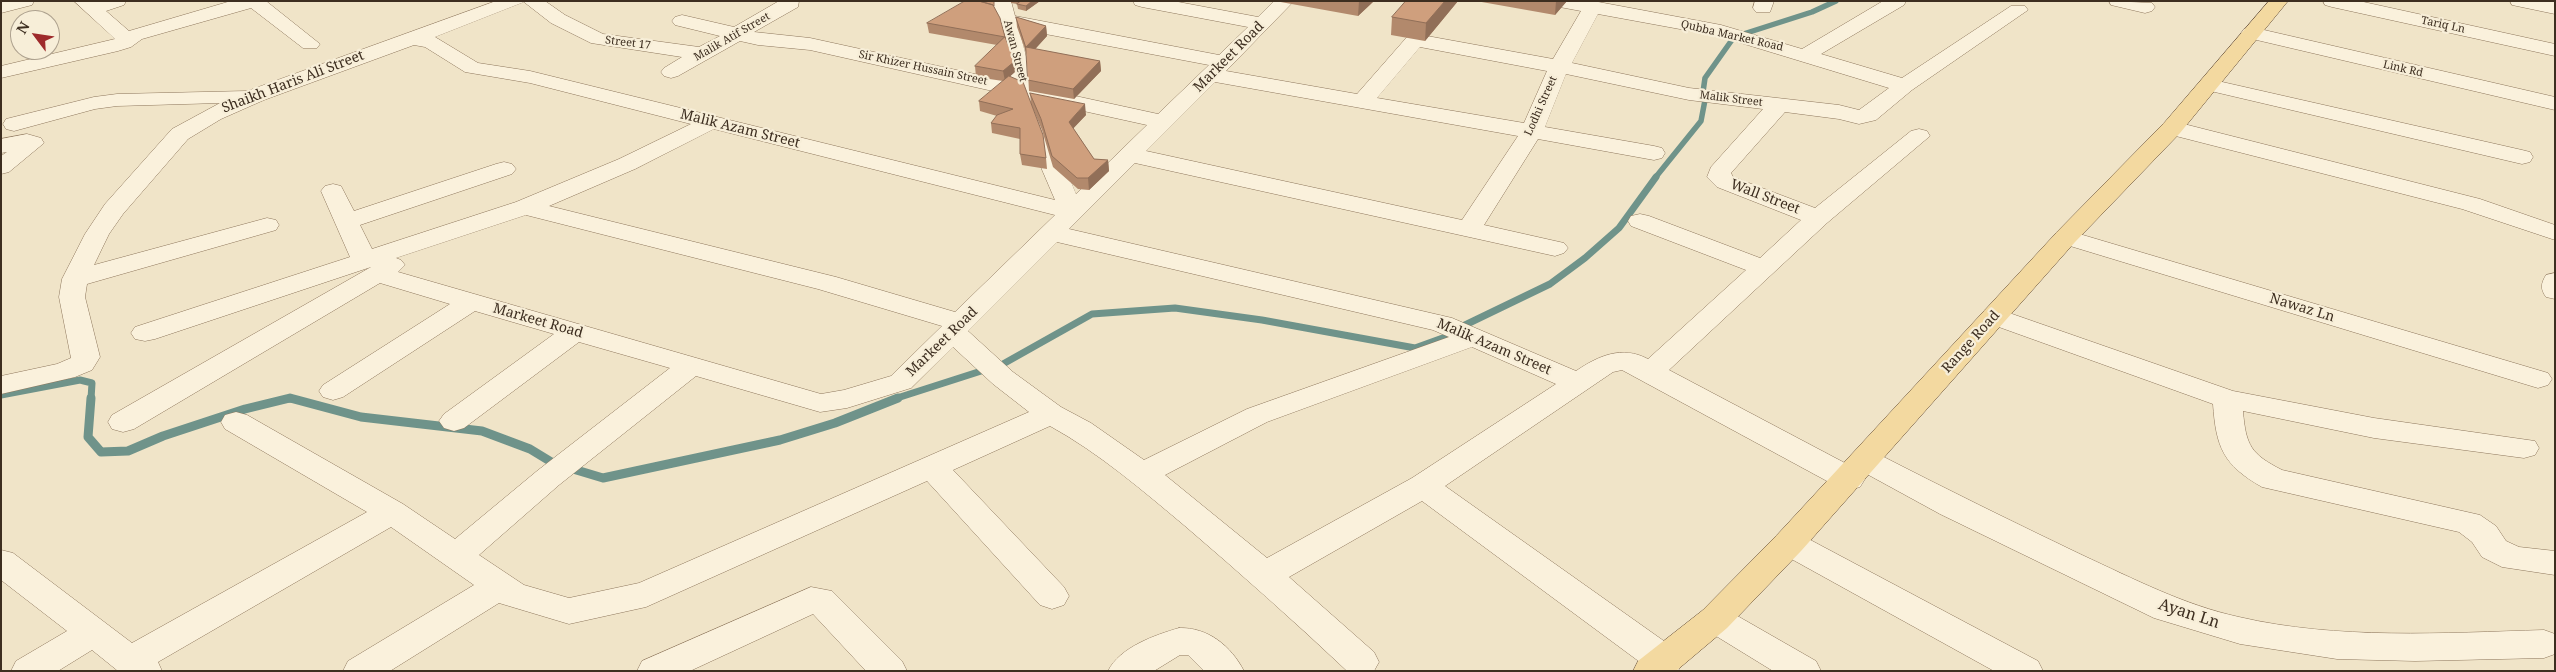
<!DOCTYPE html>
<html>
<head>
<meta charset="utf-8">
<style>
  body { margin:0 }
  #map { position:relative; width:2556px; height:672px; overflow:hidden; background:#f0e4c8; font-family:"Noto Serif",serif }
  canvas { display:block }
  .frame { position:absolute; inset:0; border:2px solid #3d2e20; pointer-events:none }
  .north { position:absolute; left:10px; top:10px; width:50px; height:50px; box-sizing:border-box; background:#f7eed8; border:1px solid #ada18e; border-radius:50%; rotate:301deg; font-size:14px; font-weight:700; line-height:20px; text-align:center; color:#3d2e20 }
  .north::after { content:''; display:block; margin:auto; width:18px; height:22px; background:#9e2a2b; clip-path:polygon(50% 0,100% 100%,50% 72%,0 100%) }
</style>
</head>
<body>
<div id="map">
<canvas width="2556" height="672"></canvas>
<div class="frame"></div>
<div class="north">N</div>
</div>
<script>
const ctx = document.querySelector('canvas').getContext('2d');
ctx.lineJoin = 'round';
function strokePath(path, color, width, dash) {
  ctx.strokeStyle = color;
  ctx.lineWidth = width;
  ctx.lineCap = dash ? 'butt' : 'round';
  ctx.setLineDash(dash || []);
  ctx.stroke(path);
}
function paint(path, color) {
  ctx.fillStyle = color;
  ctx.fill(path, 'evenodd');
}
function label(font, color, halo, rows, align = 'center') {
  ctx.font = font + ' "Noto Serif",serif';
  ctx.lineWidth = 4.5;
  ctx.setLineDash([]);
  ctx.textBaseline = 'middle';
  ctx.strokeStyle = halo;
  ctx.fillStyle = color;
  for (const [text, x, y, turn = 0] of rows) {
    ctx.save();
    ctx.translate(x, y);
    ctx.rotate((+turn || 0) * Math.PI / 180);
    ctx.textAlign = isNaN(turn) ? turn : align;
    if (halo) ctx.strokeText(text, 0, 0);
    ctx.fillText(text, 0, 0);
    ctx.restore();
  }
}
strokePath(new Path2D(`
  M1655,178l46,-57 4,-21 -2,-8 2,-14 29,-41 78,-25 24,-11`), '#6f938a', 5.5);
strokePath(new Path2D(`
  M1,395l79,-15 12,3 -1,16
  M286,399h8
  M894,399l109,-35 89,-50 83,-6 87,12 153,28 36,-13 14,-10 85,-41 35,-26 34,-30 37,-51`), '#6f938a', 7);
strokePath(new Path2D(`
  M91,398l-3,39 13,15 27,-1 35,-15 82,-27 45,-11 71,19 121,14 48,18 23,14 50,15 177,-38 55,-17 63,-25`), '#6f938a', 9);
const minor = new Path2D(`
  M1,1h33l-2,4 -31,8z
  M74,1h52l-2,4 -18,6 23,20 102,-30h35l54,43 -3,4h-14l-52,-40 -109,31 -11,8 -13,4 -117,27v-12l114,-27z
  M496,1h49l20,14 38,19 96,13 21,-11 -45,-11 -3,-4 3,-4 7,-2 52,12 45,-26h20l-1,6 -44,25 56,6 201,44 -19,-81h19l4,15 204,39 29,-28 -106,-20 -7,-2 -2,-4h40l85,16 16,-16h20l-68,70 131,23 50,-57 21,-36h19l-20,35 126,23 28,-48 -32,-6 -2,-4h46l128,24 81,24 81,-48h23l-2,4 -83,49 81,24 109,-72h14l3,4 -116,80 -36,30 -17,4 -20,-5 -54,-7 -54,61 2,4 82,31 96,-77 8,-2 8,2 3,5 -103,87 -158,147 191,101 5,8 -5,8 -11,3 -11,-3 -216,-117 -9,2 -168,114 233,165 5,10 -5,10h-26l-230,-170 -133,76 85,75 5,10 -5,9h-27c-53,-50 -107,-98 -162,-145 -43,-36 -86,-73 -135,-100l-97,44 111,117 5,9 -5,9 -12,4 -12,-4 -113,-124 -281,126 -77,17 -70,-21 -109,68h-47l5,-10 126,-76 -83,-58 -233,135 4,9h-44l-26,-21 -34,21h-47l5,-10 51,-30 -66,-51v-30l12,3 119,90 235,-131 -142,-83 -4,-7 4,-7 11,-3 11,3 156,89 52,35 82,-68 133,-103 -91,-26 -115,86 -10,3 -10,-3 -5,-7 5,-7 110,-80 -79,-23 -132,86 -10,3 -10,-3 -4,-6 4,-6 127,-81 -70,-21 -246,146 -11,3 -11,-3 -4,-7 4,-7 259,-148 -216,72 -10,2 -10,-2 -4,-6 4,-6 215,-70 -29,-66 4,-5 8,-2 8,2 13,25 142,-47 8,-2 8,2 4,5 -4,5 -152,51 12,24 144,-47 103,-43 72,-35 -161,-41 -65,-11 -40,-25 -11,-2 -150,55 -43,19 -33,20 -65,75 -14,20 -15,31 173,-47 9,2 3,5 -3,5 -189,54 -2,13 15,60 -8,13 -17,7 -74,17v-18l56,-12 14,-6 -12,-61 3,-18 23,-45 20,-30 67,-75 48,-26 -103,3 -22,3 -81,22 -8,-2 -3,-5 3,-5 88,-22 23,-3 130,-3zM524,2l27,21 40,20 91,14 -18,11 -3,4 3,4 7,2 7,-2 62,-35 18,4 52,5 205,46 16,48 24,56 -525,-129 -52,-8 -43,-26zM1598,14l120,22 171,52 -30,22 -20,-5 -150,-17 -117,-25zM1019,29l190,36 -51,49 -124,-27zM1420,47l127,24 -23,52 -147,-25zM1566,74l123,26 74,9 -52,58 -4,10 10,10 84,33 -41,38 -111,-42 -9,-2 -9,2 -3,5 3,5 115,44 -98,89c-26,-14 -50,-3 -72,12l-124,-53 -383,-89 66,-66 420,93 9,-3 4,-5 -4,-5 -80,-18 54,-86 116,21 8,-2 3,-5 -3,-5 -8,-2 -109,-19zM1215,82l303,54 -56,84 -316,-69zM1038,101l109,24 -71,69zM714,129l341,86 -100,97 -119,-35 -287,-71 86,-37zM526,215l292,74 124,37 -51,50 -47,14 -23,4 -423,-122 7,-7 -4,-5 -5,-2zM1057,242l376,88 16,7 -202,72 -103,51 -53,-37 -30,-16 -48,-35 -45,-41zM953,347l40,37 36,28 -390,171 -70,15 -45,-13 -45,-30 80,-70 137,-109 124,36 27,-4 64,-20zM1472,347l84,37 -144,94 -145,80 -102,-83 102,-53z
  M1755,1h19l-4,11h-14l-3,-4z
  M2109,1l43,2 3,4 -3,4 -7,2 -34,-8z
  M2323,1h36l196,43v12l-223,-49 -7,-2z
  M2510,1l45,1v12l-43,-9z
  M2251,27l304,70v13l-311,-73 -3,-4 3,-4z
  M2209,79l313,71 8,2 3,5 -3,5 -8,2 -320,-75 -4,-4 4,-4z
  M2172,121l308,78 75,26v15l-93,-31 -298,-76 -3,-5 3,-5z
  M27,134l14,4 3,5 -35,29 -8,2v-18l6,-4 -6,1v-14z
  M2066,230l482,143 4,6 -4,6 -10,3 -10,-3 -471,-143 -3,-5 3,-5z
  M2555,273v26l-9,-2c-6,-8 -5,-14 0,-22z
  M1995,308l238,83 141,27 161,23 4,7 -4,7 -11,3 -150,-20 -131,-27c3,35 8,43 39,59l198,45 16,11 10,15 13,6 36,4v24l-53,-8 -20,-10 -10,-15 -13,-10 -197,-45c-39,-22 -46,-40 -49,-83l-228,-82 -3,-6 3,-6z
  M1865,450l11,3c68,35 137,69 206,102 52,24 102,50 157,62 99,23 205,16 305,13l11,4v20l-11,4 -129,3 -78,-2 -97,-15 -86,-26 -214,-104 -86,-47 -4,-7 4,-7z
  M1789,531l12,4 237,126 5,10h-49l-217,-120 -4,-8 4,-8z
  M811,587l21,4 70,70 5,10h-41l-53,-57 -123,57h-53l5,-10z
  M1715,606l12,4 89,51 5,10h-48l-70,-43 -5,-9 5,-9z
  M1179,628c29,-1 52,18 65,43h-40l-16,-16h-8l-26,16h-46c12,-24 47,-36 71,-43z`);
const major = new Path2D(`
  M2269,1h19l-108,132 -105,109 -274,309 -74,77 -51,43h-43l5,-10 65,-51 74,-75 280,-303 107,-109z`);
strokePath(minor, '#8d765c', 1);
strokePath(major, '#5b4430', 1);
paint(minor, '#faf1dc');
paint(major, '#f3d9a0');
paint(new Path2D(`
  M1011,1h29l-14,10 -8,-2 -1,-5 -6,-1z
  M1275,1h99l-16,15z
  M1406,1h52l-33,40 -34,-6 1,-18z
  M1476,1h91l-12,14z
  M994,7l21,54 1,10 -7,6 37,81 1,11 -25,-4 -2,-11v-15l-28,-6 -1,-10 6,-7 -17,-5 -1,-10 24,-20 -27,-4 -1,-11 22,-21 -68,-12 -2,-10z
  M1016,17l30,9 1,10 -12,13 65,12 1,10 -27,28 -45,-8 -2,-36 -10,-28z
  M1030,93l56,22 -13,13 21,31 14,1 1,11 -20,19 -11,-1 -25,-22 -11,-37 -11,-26z`), '#b2896c');
paint(new Path2D(`
  M1032,1h8l-14,10v-5z
  M1359,1h15l-16,15z
  M1445,1h13l-33,40 1,-18z
  M1556,1h11l-12,14z
  M1046,26l1,10 -19,21 -2,-10z
  M1015,61l1,10 -11,10 -2,-10z
  M1100,61l1,10 -27,28 -1,-10z
  M1085,104l1,11 -16,17 -1,-10z
  M1108,160l1,11 -20,19 -1,-12z`), '#916f58');
const building = new Path2D(`
  M965,1h14l14,4 7,13 5,19 -78,-14z
  M979,1h15v5l-1,-1z
  M1021,1h11l-6,5 -9,-2z
  M1406,1h39l-19,22 -34,-6z
  M1016,17l30,9 -20,21z
  M1005,37l10,24 -12,10 -28,-5z
  M1026,47l74,14 -27,28 -45,-9z
  M1009,76l14,6 20,53 3,23 -26,-4v-26l-29,-5 6,-8 16,-6 -34,-8z
  M1030,93l55,11 -16,18 25,37 14,1 -20,18h-11l-25,-22 -11,-37z`);
paint(building, '#cf9f7d');
strokePath(building, '#916f58', 1);
label('11px', '#3d2e20', '#f7eed8', [
  ["Tariq Ln",2443,25,12],
  ["Qubba Market Road",1732,36,13],
  ["Malik Atif Street",732,37,-30],
  ["Street 17",628,43,7],
  ["Awan Street",1015,51,75],
  ["Sir Khizer Hussain Street",923,68,12],
  ["Link Rd",2403,69,13],
  ["Malik Street",1731,99,7],
  ["Lodhi Street",1541,106,-66]
]);
label('14px', '#3d2e20', '#f7eed8', [
  ["Markeet Road",1229,57,-45],
  ["Shaikh Haris Ali Street",293,82,-21],
  ["Malik Azam Street",740,129,14],
  ["Wall Street",1765,197,21],
  ["Nawaz Ln",2302,308,17],
  ["Markeet Road",538,321,16],
  ["Markeet Road",942,342,-44],
  ["Range Road",1971,342,-48],
  ["Malik Azam Street",1494,347,23]
]);
label('16px', '#3d2e20', '#f7eed8', [
  ["Ayan Ln",2189,614,18]
]);
</script>
</body>
</html>
